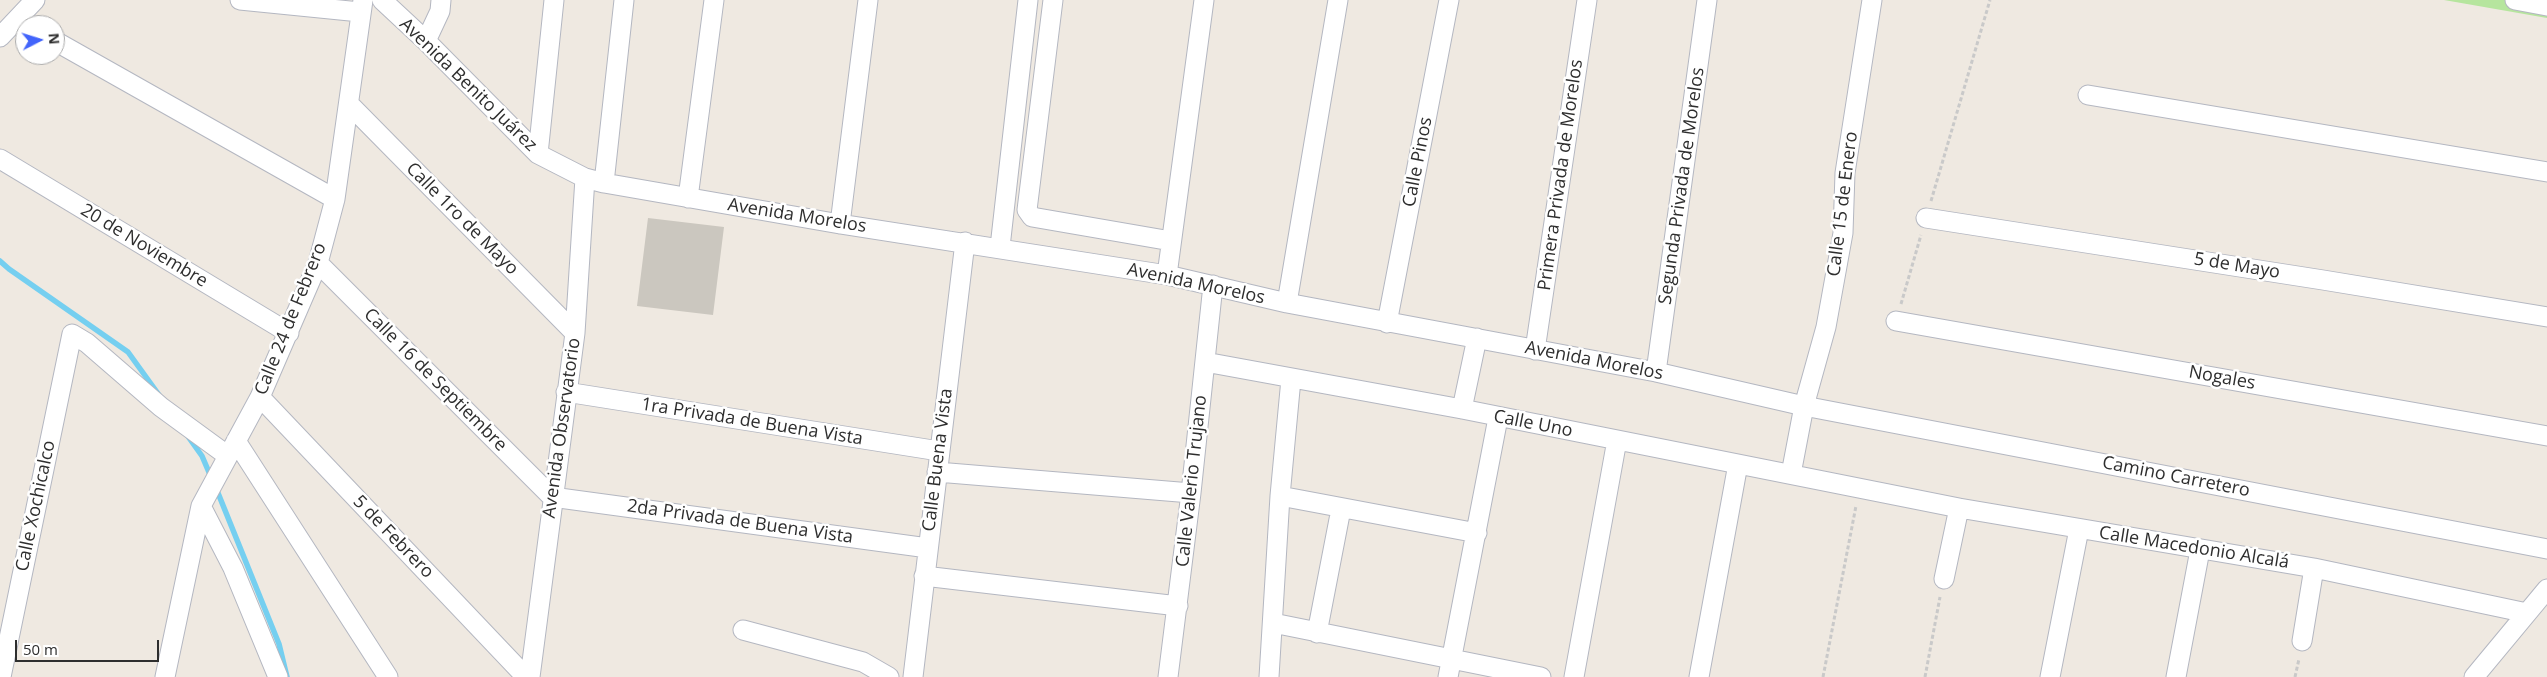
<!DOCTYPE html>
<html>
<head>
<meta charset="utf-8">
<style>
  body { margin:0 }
  #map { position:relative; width:2547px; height:677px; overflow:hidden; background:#efe9e1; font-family:"Open Sans",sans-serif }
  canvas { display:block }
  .north { position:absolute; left:15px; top:15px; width:50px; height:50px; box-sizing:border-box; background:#fff; border:1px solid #ababab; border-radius:50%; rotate:85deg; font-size:14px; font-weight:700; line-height:20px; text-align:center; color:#2e2e2e }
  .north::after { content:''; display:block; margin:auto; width:18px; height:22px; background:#4264fb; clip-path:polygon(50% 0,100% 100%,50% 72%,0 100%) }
  .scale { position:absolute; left:15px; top:640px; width:144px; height:22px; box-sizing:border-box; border:2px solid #2e2e2e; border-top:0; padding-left:6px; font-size:15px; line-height:18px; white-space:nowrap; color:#2e2e2e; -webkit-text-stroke:4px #fff; paint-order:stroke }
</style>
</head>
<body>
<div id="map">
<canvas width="2547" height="677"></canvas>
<div class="north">N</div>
<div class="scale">50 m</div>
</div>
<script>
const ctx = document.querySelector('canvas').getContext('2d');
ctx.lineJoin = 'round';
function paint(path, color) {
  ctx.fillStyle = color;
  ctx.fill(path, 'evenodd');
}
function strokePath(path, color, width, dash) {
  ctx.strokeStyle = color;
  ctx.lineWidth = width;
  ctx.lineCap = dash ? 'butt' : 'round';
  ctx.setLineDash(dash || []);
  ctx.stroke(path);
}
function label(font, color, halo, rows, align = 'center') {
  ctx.font = font + ' "Open Sans",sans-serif';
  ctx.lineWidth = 5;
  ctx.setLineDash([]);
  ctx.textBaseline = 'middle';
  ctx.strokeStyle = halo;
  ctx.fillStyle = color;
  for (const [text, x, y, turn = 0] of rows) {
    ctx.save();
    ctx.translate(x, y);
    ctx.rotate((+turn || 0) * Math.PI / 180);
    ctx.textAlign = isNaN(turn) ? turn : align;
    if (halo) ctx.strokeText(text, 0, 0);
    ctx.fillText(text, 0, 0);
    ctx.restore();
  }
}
paint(new Path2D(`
  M2444,0h103v18z`), '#b6e59e');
strokePath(new Path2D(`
  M0,261l9,8 119,83 31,43
  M187,435l15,21 9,21
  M216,488l63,156 8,33`), '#75cff0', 5.5);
paint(new Path2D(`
  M648,218l76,9 -11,88 -76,-9z`), '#cbc7bf');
const minor = new Path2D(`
  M240,0l120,12
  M382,0l44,41 112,113 47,24 19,5 236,41 327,51 120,28 369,69 148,34 743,143
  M1053,0l-26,210 5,7 139,24
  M2515,0l32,6
  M0,37l35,-37
  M55,41l280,158
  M426,41l14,-30 1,-11
  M2088,95l459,77
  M349,104l226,229
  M538,154l16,-154
  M0,159l289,174
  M604,183l20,-183
  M688,198l26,-198
  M1926,218l397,62 224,37
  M840,224l28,-224
  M1000,247l28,-247
  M318,263l234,234 376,51
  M1167,275l37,-275
  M1287,303l51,-303
  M1896,321l651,115
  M1387,323l62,-323
  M1535,350l52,-350
  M1205,362l257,47 497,99 355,60 213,45
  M1656,372l51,-372
  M566,392l373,59
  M260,397l266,280
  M1462,409l15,-71
  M236,441l152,236
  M937,472l254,21
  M1791,474l13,-68 22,-79 17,-94 2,-60 27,-173
  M1280,496l197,37
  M201,506l32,62 45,109
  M924,576l254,30
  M1944,579l15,-71
  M1273,623l268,54
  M743,630l120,32 26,15
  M1317,633l24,-124
  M2302,641l12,-73
  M1,677l71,-343 15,9 74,64 67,49
  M165,677l36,-171 59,-109 58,-134 17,-64 28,-199
  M530,677l45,-344 10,-155
  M913,677l52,-435
  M1168,677l23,-184 22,-208
  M1269,677l11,-181 11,-117
  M1448,677l50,-259
  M1574,677l43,-237
  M1699,677l39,-213
  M2050,677l29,-148
  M2176,677l24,-127
  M2474,677l73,-88`);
strokePath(minor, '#b4b7c1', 21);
strokePath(new Path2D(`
  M1931,201l59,-201
  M1901,304l20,-69
  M1823,677l33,-171
  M1925,677l15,-80
  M2295,677l4,-18`), '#c9c9c9', 3, [4, 2.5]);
strokePath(minor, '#fff', 19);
label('18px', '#2e2e2e', '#fff', [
  ["Avenida Benito Juárez",468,85,44],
  ["Calle Pinos",1418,162,-79],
  ["Primera Privada de Morelos",1561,175,-82],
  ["Segunda Privada de Morelos",1682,186,-82],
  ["Calle 15 de Enero",1843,204,-83],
  ["Avenida Morelos",797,216,9],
  ["Calle 1ro de Mayo",462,219,45],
  ["20 de Noviembre",144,246,31],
  ["5 de Mayo",2237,266,9],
  ["Avenida Morelos",1196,284,12],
  ["Calle 24 de Febrero",291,319,-68],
  ["Avenida Morelos",1594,361,11],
  ["Nogales",2222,378,10],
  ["Calle 16 de Septiembre",435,380,45],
  ["1ra Privada de Buena Vista",752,422,9],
  ["Calle Uno",1533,424,11],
  ["Avenida Observatorio",562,428,-82],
  ["Calle Buena Vista",938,460,-83],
  ["Camino Carretero",2176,477,11],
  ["Calle Valerio Trujano",1192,481,-84],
  ["Calle Xochicalco",36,506,-78],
  ["2da Privada de Buena Vista",740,522,8],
  ["5 de Febrero",393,537,46],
  ["Calle Macedonio Alcalá",2194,548,9]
]);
</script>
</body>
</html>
